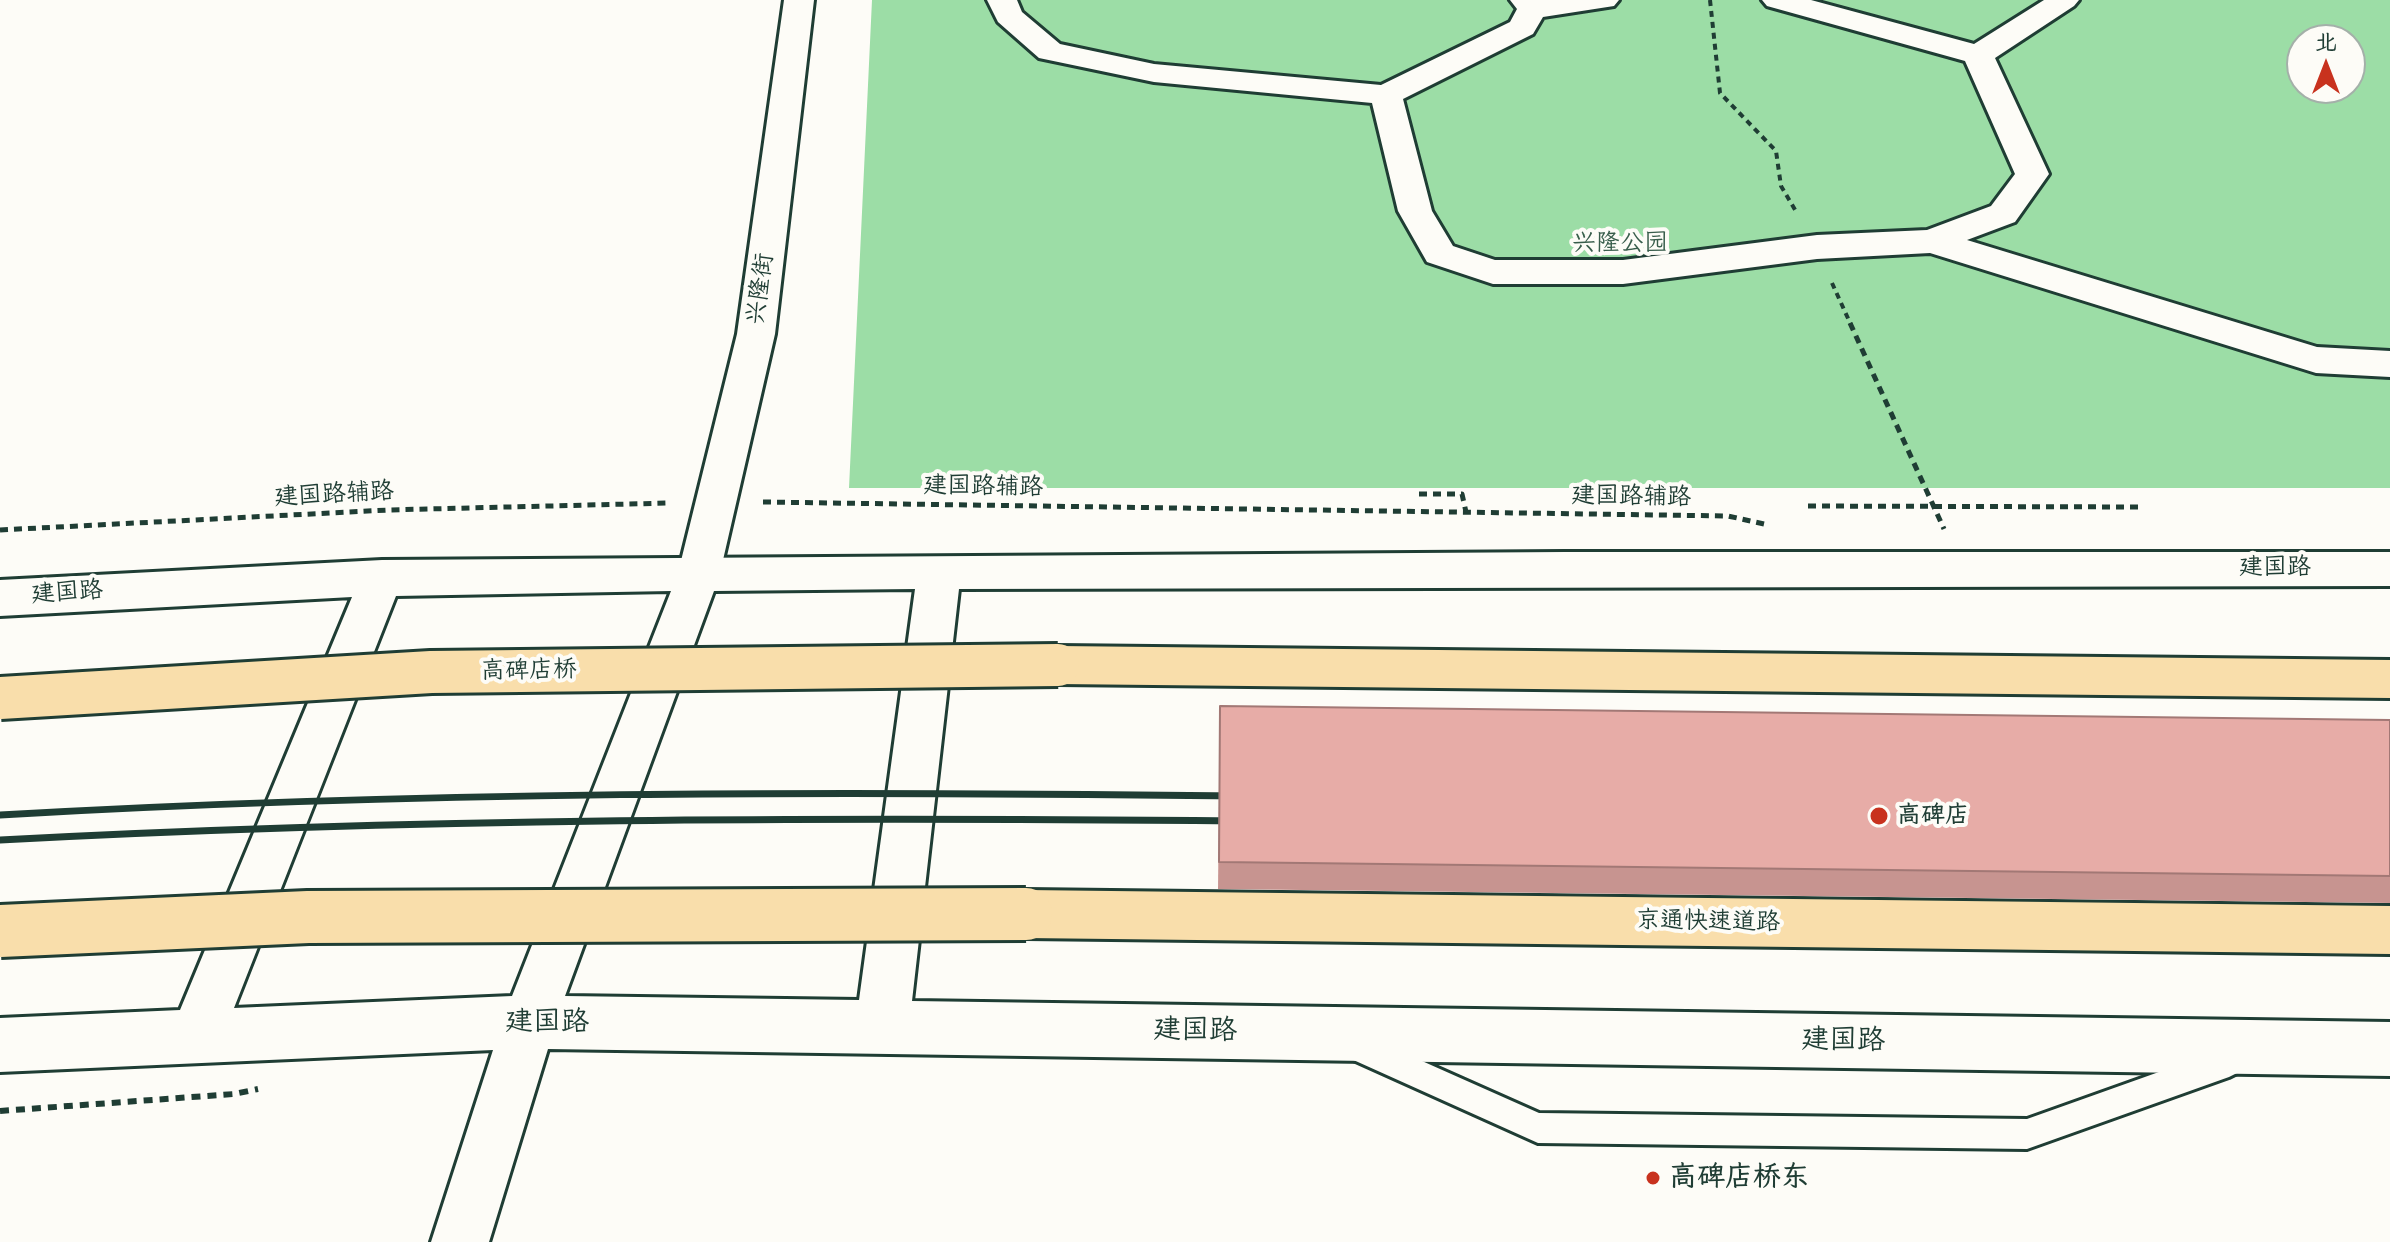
<!DOCTYPE html>
<html>
<head>
<meta charset="utf-8">
<style>
  body { margin:0 }
  #map { position:relative; width:2390px; height:1242px; overflow:hidden; background:#fdfcf7; font-family:Sriracha,"LXGW WenKai TC",sans-serif }
  canvas { display:block }
  .north { position:absolute; left:2286px; top:24px; width:80px; height:80px; box-sizing:border-box; background:#fdfcf7; border:2px solid #a4b0a9; border-radius:50%; rotate:0deg; font-size:22px; font-weight:700; line-height:32px; text-align:center; color:#1f3d34 }
  .north::after { content:''; display:block; margin:auto; width:28px; height:36px; background:#c8321e; clip-path:polygon(50% 0,100% 100%,50% 72%,0 100%) }
</style>
</head>
<body>
<div id="map">
<canvas width="2390" height="1242"></canvas>
<div class="north">北</div>
</div>
<script>
const ctx = document.querySelector('canvas').getContext('2d');
ctx.lineJoin = 'round';
function paint(path, color) {
  ctx.fillStyle = color;
  ctx.fill(path, 'evenodd');
}
function strokePath(path, color, width, dash) {
  ctx.strokeStyle = color;
  ctx.lineWidth = width;
  ctx.lineCap = dash ? 'butt' : 'round';
  ctx.setLineDash(dash || []);
  ctx.stroke(path);
}
function label(font, color, halo, rows, align = 'center') {
  ctx.font = font + ' Sriracha,"LXGW WenKai TC",sans-serif';
  ctx.lineWidth = 8;
  ctx.setLineDash([]);
  ctx.textBaseline = 'middle';
  ctx.strokeStyle = halo;
  ctx.fillStyle = color;
  for (const [text, x, y, turn = 0] of rows) {
    ctx.save();
    ctx.translate(x, y);
    ctx.rotate((+turn || 0) * Math.PI / 180);
    ctx.textAlign = isNaN(turn) ? turn : align;
    if (halo) ctx.strokeText(text, 0, 0);
    ctx.fillText(text, 0, 0);
    ctx.restore();
  }
}
paint(new Path2D(`
  M872,0h1518v488h-1541zM2302,40h48v48h-48z`), '#9cdda6');
const lane = new Path2D(`
  M1359,1033l180,80 488,6 202,-72 10,5 5,10 -5,10 -10,5 -202,72 -489,-6 -189,-85 -5,-10 5,-10z`);
const street = new Path2D(`
  M784,0h30l-39,334 -55,239 -6,12 -15,5 -15,-5 -6,-12 59,-239z
  M987,0h30l5,12 38,32 94,20 227,21 129,-63 7,-13 -7,-9h109l-5,6 -71,11 -10,17 -130,65 29,112 21,35 42,14h128l194,-25 110,-5 64,-24 24,-32 -50,-113 -198,-55 -5,-6h49l163,44 70,-44h35l-5,6 -79,52 54,116 -34,48 -48,18 350,107 73,4v26l-74,-4 -386,-120 -113,6 -194,25h-130l-66,-22 -29,-51 -26,-108 -218,-21 -115,-24 -41,-36z`);
const secondary = new Path2D(`
  M1564,552h826v34l-1431,3 -47,412 1478,21v54l-1842,-27 -59,193h-58l62,-192 -493,22v-54l180,-8 172,-413 -352,19v-36l382,-20zM915,589l-56,411 -294,-4 149,-405zM671,591l-159,405 -278,12 162,-412z`);
const highway = new Path2D(`
  M1058,646l1332,14v38l-1332,-14 -16,-6 -7,-13 7,-13z
  M1026,890l1364,16v48l-1364,-16 -18,-7 -7,-17 7,-17z`);
strokePath(lane, '#1f3d34', 6);
strokePath(street, '#1f3d34', 6);
strokePath(secondary, '#1f3d34', 6);
strokePath(highway, '#1f3d34', 6);
strokePath(new Path2D(`
  M1710,0l10,93 56,58 5,35 16,27
  M1832,283l19,42`), '#1f3d34', 4, [6, 5]);
strokePath(new Path2D(`
  M1850,323l94,206
  M1419,494h43l4,18
  M763,502l965,14 36,8
  M1808,506l332,1
  M0,530l388,-20 281,-7`), '#1f3d34', 5, [8, 6]);
strokePath(new Path2D(`
  M0,1111l234,-17 24,-5`), '#1f3d34', 6, [9, 7]);
paint(lane, '#fdfcf7');
paint(street, '#fdfcf7');
paint(secondary, '#fdfcf7');
paint(highway, '#f9deab');
strokePath(new Path2D(`
  M0,815c414,-24 828,-24 1242,-19
  M0,840c413,-22 826,-23 1240,-19`), '#1f3d34', 7);
const highwayBridgeFar1 = new Path2D(`
  M0,698l431,-26 627,-7`);
const highwayBridge = new Path2D(`
  M0,931l308,-14 718,-3`);
strokePath(highwayBridgeFar1, '#1f3d34', 48, []);
strokePath(highwayBridge, '#1f3d34', 58, []);
strokePath(highwayBridgeFar1, '#f9deab', 42);
strokePath(highwayBridge, '#f9deab', 52);
paint(new Path2D(`
  M1220,706l1170,14v183l-1172,-14z`), '#c79490');
const building = new Path2D(`
  M1220,706l1170,14v156l-1171,-14z`);
paint(building, '#e7aca7');
strokePath(building, '#a27875', 2);
for (const [x, y, r, color] of [
  [1879,816,10,"#c8321e"],
  [1653,1178,8,"#c8321e"]
]) {
  const dot = new Path2D();
  dot.arc(x, y, r, 0, 2 * Math.PI);
  ctx.fillStyle = color;
  ctx.fill(dot);
  strokePath(dot, '#fdfcf7', 3);
}
label('24px', '#385d4b', '#fdfcf7', [
  ["兴隆公园",1620,244]
]);
label('24px', '#1f3d34', '#fdfcf7', [
  ["兴隆街",761,289,-82],
  ["建国路辅路",983,487,1],
  ["建国路辅路",334,495,-3],
  ["建国路辅路",1631,497,1],
  ["建国路",2275,568],
  ["建国路",67,593,-4],
  ["高碑店桥",529,671,-1],
  ["京通快速道路",1708,922,1]
]);
label('bold 24px', '#1f3d34', '#fdfcf7', [
  ["高碑店",1897,816]
], 'left');
label('28px', '#1f3d34', '#fdfcf7', [
  ["建国路",547,1023],
  ["建国路",1195,1031,1],
  ["建国路",1843,1041,1]
]);
label('bold 28px', '#1f3d34', '#fdfcf7', [
  ["高碑店桥东",1669,1178]
], 'left');
</script>
</body>
</html>
